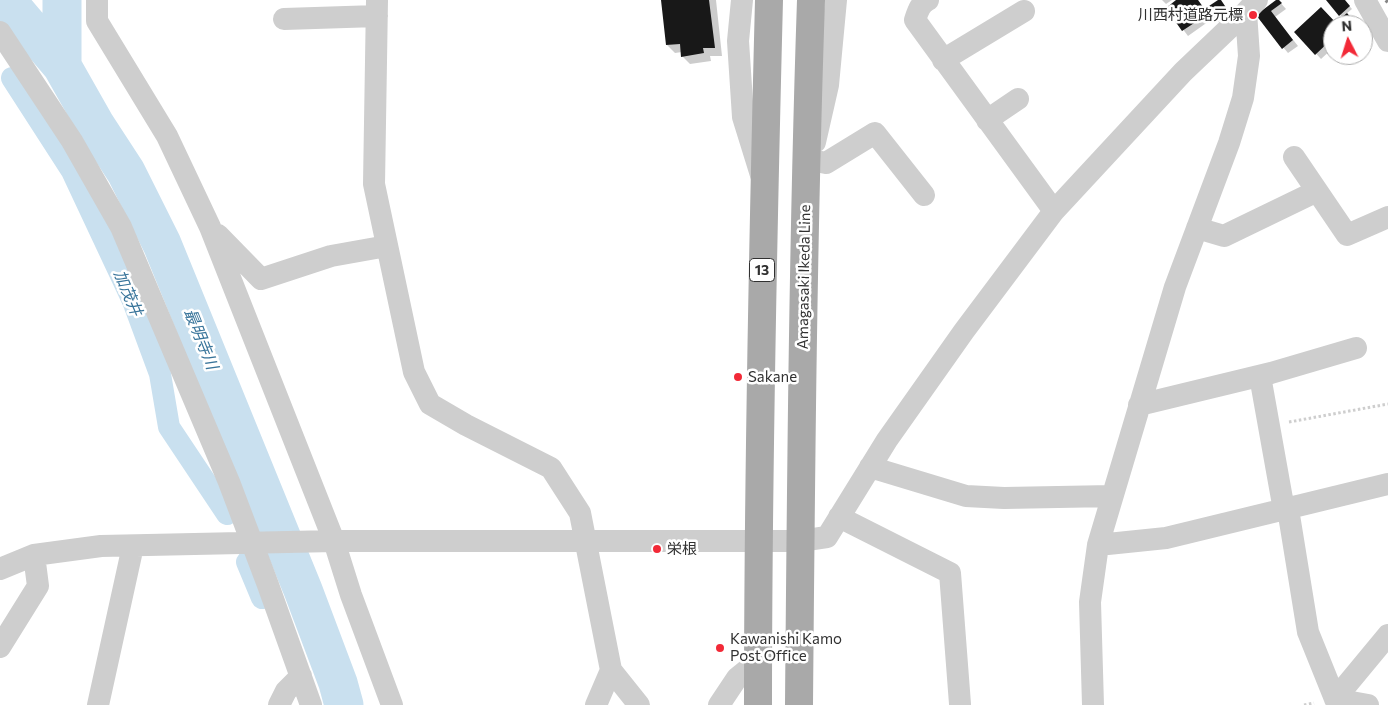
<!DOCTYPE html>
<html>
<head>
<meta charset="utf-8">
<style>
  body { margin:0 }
  #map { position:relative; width:1388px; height:705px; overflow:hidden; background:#fff; font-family:Commissioner,sans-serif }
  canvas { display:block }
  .north { position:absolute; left:1323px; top:15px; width:50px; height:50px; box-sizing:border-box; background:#fff; border:1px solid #adadad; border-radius:50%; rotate:355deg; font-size:14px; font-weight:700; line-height:20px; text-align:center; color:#313131 }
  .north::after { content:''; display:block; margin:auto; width:18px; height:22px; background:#f22937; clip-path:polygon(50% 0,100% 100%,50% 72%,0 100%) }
</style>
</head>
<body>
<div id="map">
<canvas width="1388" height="705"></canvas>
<div class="north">N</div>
</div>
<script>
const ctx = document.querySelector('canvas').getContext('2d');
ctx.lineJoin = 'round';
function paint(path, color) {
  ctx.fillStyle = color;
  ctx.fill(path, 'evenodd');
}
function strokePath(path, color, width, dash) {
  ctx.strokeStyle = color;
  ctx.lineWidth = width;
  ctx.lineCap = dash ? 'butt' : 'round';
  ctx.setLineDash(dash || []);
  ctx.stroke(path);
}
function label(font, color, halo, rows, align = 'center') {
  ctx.font = font + ' Commissioner,"Noto Sans JP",sans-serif';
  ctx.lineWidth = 5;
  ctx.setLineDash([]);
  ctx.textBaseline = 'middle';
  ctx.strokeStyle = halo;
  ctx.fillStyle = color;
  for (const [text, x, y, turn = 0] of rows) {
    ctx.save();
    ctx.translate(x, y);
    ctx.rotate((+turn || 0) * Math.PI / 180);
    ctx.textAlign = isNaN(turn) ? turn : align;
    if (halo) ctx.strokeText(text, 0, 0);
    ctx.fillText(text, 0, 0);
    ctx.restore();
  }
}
paint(new Path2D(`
  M662,0h54l6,56h-12l1,5 -21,3 -8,-8v-4l-7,1 -8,-8z
  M1162,0h10l-6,4z
  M1179,0h19l14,19 -24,17 -21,-28z
  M1278,0l8,9 -11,8 23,29 -10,7 -31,-37z
  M1327,0h17l8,9 -6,5 10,11h-9l-4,-7z
  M1222,2l8,12 -12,8 -2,-2z
  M1321,9l16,16h-4v23l-12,11 -25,-27z`), '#0003');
strokePath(new Path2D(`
  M12,78l60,93 61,130 27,73 9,53 58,87
  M247,562l15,36`), '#c9e0ef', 22);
strokePath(new Path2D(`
  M6,0l56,66 34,60 30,46 36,72 141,346 35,93 6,22
  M62,66v-66`), '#c9e0ef', 39);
paint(new Path2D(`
  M661,0h48l6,48h-12l1,5 -23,4 -1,-13 -14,1z
  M1176,0h22l10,14 -26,17 -16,-23z
  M1218,0h3l8,12 -14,9 -9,-13z
  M1276,0h3l3,3 -11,8 22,29 -11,9 -26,-34z
  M1326,0h19l5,6 -11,10z
  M1321,7l17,18h-5v13l-18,17 -21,-23z
  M1347,13l10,12h-12l-5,-6z`), '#181818');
strokePath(new Path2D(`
  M1289,422l99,-18
  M1304,705l10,-2`), '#cecece', 3, [2.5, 2.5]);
strokePath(new Path2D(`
  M97,0v21l70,115 43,91 124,314 17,54 41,110
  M377,0l-3,184 40,188 16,32 36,21 85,43 29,45 31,157 -15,35
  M742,0l-4,41 5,76 18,58
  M928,0c-8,4 -10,11 -13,20l139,191
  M1365,0l23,41
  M284,19l93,-3
  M0,32l72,109 49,86 108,255 39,103 43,120
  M943,60l81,-49
  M987,120l31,-21
  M815,142l13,-57 8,-85
  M1294,157l53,78 41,-18
  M811,160l15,3 49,-30 49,62
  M1197,228l27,8 93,-45
  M218,235l43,44 70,-23 56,-10
  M1260,376l24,134
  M1139,405l132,-32 85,-25
  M870,467l96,29 38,2 108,-2
  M1288,509l20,123 27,67 33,6
  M839,517l111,56 10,131
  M1098,545l68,-7 222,-54
  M0,569l34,-14 67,-9 233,-5h466l27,-4 60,-97 77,-109 90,-120 129,-139 63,-60 11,-12
  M0,647l38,-61 -4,-31
  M611,670l28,35
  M1335,699l53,-64
  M98,705l35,-159
  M279,705l7,-14 15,-15
  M719,705l18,-27 21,-17
  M1093,705l-3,-103 8,-57 77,-258 54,-144 14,-45 6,-42 -3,-44`), '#cecece', 22);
strokePath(new Path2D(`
  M758,705c0,-235 5,-470 11,-705
  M799,705c2,-235 4,-470 12,-705`), '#a9a9a9', 28);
strokePath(new Path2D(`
  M1386,0l2,2`), '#868686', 4, [5, 4]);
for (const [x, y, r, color] of [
  [1253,15,5,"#f22937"],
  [738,377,5,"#f22937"],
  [657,549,5,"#f22937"],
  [720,648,5,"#f22937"]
]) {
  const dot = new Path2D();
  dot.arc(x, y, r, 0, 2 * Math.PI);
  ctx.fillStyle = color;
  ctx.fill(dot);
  strokePath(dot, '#fff', 2);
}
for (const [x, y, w] of [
  [762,270,25]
]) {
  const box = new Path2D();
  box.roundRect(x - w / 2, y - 11.5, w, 23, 4);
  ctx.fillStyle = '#fff';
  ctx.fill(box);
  strokePath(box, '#313131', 1);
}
label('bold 14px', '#313131', null, [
  ["13",762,270]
]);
label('15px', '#313131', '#fff', [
  ["川西村道路元標",1243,15,"right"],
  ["Sakane",748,377],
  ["栄根",667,549],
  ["Kawanishi Kamo",730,639],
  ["Post Office",730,656]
], 'left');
label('15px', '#313131', '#fff', [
  ["Amagasaki Ikeda Line",804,277,-89]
]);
label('italic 16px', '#38749a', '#fff', [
  ["加茂井",128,293,67],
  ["最明寺川",201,339,68]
]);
</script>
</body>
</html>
